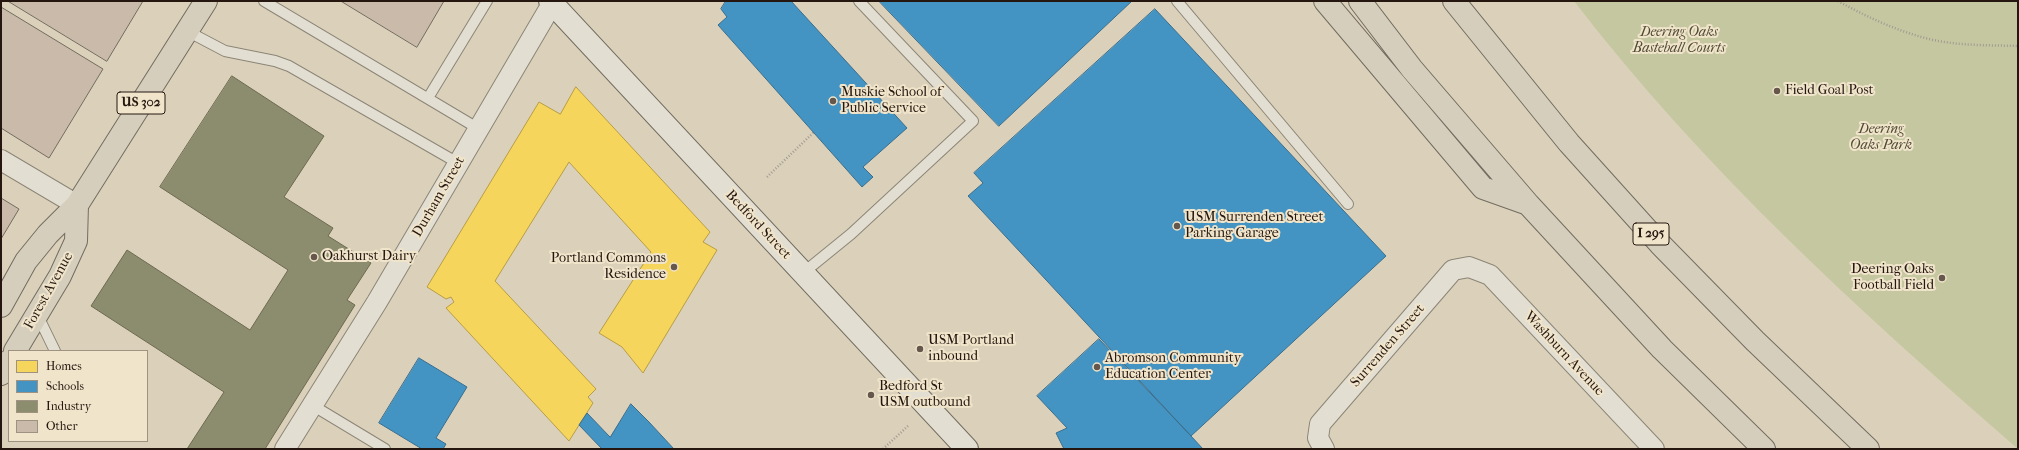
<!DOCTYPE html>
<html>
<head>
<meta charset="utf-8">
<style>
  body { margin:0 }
  #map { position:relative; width:2019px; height:450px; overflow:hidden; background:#dbd1ba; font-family:"IM FELL French Canon",serif }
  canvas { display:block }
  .frame { position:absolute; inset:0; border:2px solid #251610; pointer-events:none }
  .legend { position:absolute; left:8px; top:350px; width:140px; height:92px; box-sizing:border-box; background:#f0e5ca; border:1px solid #9f9280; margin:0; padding:5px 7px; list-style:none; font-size:12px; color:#251610 }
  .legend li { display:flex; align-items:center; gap:8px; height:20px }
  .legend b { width:20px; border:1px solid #9f9280 }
</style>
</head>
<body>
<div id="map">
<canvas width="2019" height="450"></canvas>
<div class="frame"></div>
<ul class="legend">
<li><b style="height:11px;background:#f6d55c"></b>Homes</li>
<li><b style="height:11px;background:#4393c3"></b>Schools</li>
<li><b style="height:11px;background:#8c8c6e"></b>Industry</li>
<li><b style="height:11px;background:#c9baa9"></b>Other</li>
</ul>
</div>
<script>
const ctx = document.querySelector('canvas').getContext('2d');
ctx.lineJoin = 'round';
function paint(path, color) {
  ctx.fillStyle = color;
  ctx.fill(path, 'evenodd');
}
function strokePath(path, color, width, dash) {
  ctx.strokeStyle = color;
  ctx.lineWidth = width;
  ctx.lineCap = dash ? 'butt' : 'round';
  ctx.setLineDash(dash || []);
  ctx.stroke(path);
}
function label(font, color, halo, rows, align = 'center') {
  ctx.font = font + ' "IM FELL French Canon",serif';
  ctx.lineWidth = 4;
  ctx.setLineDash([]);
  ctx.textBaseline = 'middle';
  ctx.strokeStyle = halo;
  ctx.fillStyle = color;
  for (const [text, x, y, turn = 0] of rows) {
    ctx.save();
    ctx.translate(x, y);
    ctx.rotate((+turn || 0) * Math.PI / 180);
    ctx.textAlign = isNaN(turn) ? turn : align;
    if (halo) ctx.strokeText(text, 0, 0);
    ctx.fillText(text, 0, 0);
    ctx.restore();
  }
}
paint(new Path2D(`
  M1574,1h444v448c-159,-138 -315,-280 -444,-448z`), '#c5c7a1');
const homes = new Path2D(`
  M576,87l134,145 -7,10 14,8 -74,123 -21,-26 -23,-14 52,-81 -82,-90 -74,119 101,108 -8,8 5,6 -24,38 -123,-133 8,-6 -3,-5 -5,2 -19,-12 112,-185 21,12z`);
paint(homes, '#f6d55c');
strokePath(homes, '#b79c45', 1);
const schools = new Path2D(`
  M726,1h65l116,127 -44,39 10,10 -11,10 -144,-162 9,-8 -6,-8z
  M879,1h253l-133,125z
  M1155,9l231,247 -195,180 -223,-240 15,-13 -9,-10z
  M1099,339l92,97 12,13h-139l-8,-16 11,-5 -30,-32z
  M419,358l48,29 -31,51 10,6 -3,5h-21l-43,-26z
  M631,404l18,18 25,27h-72l-23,-24 8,-12 23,24z`);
paint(schools, '#4393c3');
strokePath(schools, '#3a6e8d', 1);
const industry = new Path2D(`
  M232,76l92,60 -40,61 49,31 -5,8 43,27 -24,37 8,5 -90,144h-78l37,-57 -133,-86 36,-56 123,80 38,-60 -128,-83z`);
paint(industry, '#8c8c6e');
strokePath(industry, '#6d6952', 1);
const building = new Path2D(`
  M8,1h135l-36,60z
  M341,1h103l-27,46z
  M1,7l102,62 -54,89 -48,-30z
  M1,198l18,11 -18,30z`);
paint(building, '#c9baa9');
strokePath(building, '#736c60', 1);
const lane = new Path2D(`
  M264,1l215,128
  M1177,1l171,203
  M187,31l38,20 50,10 14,5 169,97
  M428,98l59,-97
  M803,273l48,-39 122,-113 -114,-120
  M37,314l18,37
  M312,405l73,44`);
const street = new Path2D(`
  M1,160l76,45
  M285,449l92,-147 175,-298
  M1324,449l-6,-11 2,-14 133,-154 16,-3 21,8 164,174`);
const secondary = new Path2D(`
  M550,1l417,448`);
const highway = new Path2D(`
  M1325,1l158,187 45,16
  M1360,1l52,68 117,136 133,144 102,100
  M1454,1l115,142 91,101 95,97 113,108
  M1,306l25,-45 22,-27 29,-29 129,-204
  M15,351l45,-75 16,-35 1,-36
  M1,374l8,-13`);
strokePath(lane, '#8c8577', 12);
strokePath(street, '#8c8577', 22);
strokePath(secondary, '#736c60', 24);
strokePath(highway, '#736c60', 24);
strokePath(new Path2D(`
  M1838,1c29,16 59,30 91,38 29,7 60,6 89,7
  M767,177l47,-45
  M883,449l25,-23`), '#a09a91', 2.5, [1, 2]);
strokePath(lane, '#e3ded2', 10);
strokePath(street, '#e3ded2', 20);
strokePath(secondary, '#e3ded2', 22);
strokePath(highway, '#d6cebd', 22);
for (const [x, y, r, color] of [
  [1777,91,4,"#65574c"],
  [833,101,4,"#65574c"],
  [1177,226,4,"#65574c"],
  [314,257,4,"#65574c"],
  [674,267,4,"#65574c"],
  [1942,278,4,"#65574c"],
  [920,349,4,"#65574c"],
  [1097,367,4,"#65574c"],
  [871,395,4,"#65574c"]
]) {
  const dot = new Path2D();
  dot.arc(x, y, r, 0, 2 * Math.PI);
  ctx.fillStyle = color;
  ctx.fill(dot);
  strokePath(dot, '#f0e5ca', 1.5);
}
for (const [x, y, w] of [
  [141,103,48],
  [1651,234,36]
]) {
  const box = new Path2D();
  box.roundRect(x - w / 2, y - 11, w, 22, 3);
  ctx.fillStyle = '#f0e5ca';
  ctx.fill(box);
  strokePath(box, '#251610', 1);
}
label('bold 13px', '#251610', null, [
  ["US 302",141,103],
  ["I 295",1651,234]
]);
label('italic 14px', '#504935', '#f0e5ca', [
  ["Deering Oaks",1679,33],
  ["Basteball Courts",1679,49],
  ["Deering",1881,130],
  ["Oaks Park",1881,146]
]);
label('14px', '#251610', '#f0e5ca', [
  ["Field Goal Post",1785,91],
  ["Muskie School of",841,93],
  ["Public Service",841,109],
  ["USM Surrenden Street",1185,218],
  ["Parking Garage",1185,234],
  ["Oakhurst Dairy",322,257],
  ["Portland Commons",666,259,"right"],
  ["Residence",666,275,"right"],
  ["Deering Oaks",1934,270,"right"],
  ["Football Field",1934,286,"right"],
  ["USM Portland",928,341],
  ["inbound",928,357],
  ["Abromson Community",1105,359],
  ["Education Center",1105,375],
  ["Bedford St",879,387],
  ["USM outbound",879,403]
], 'left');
label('14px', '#251610', '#f0e5ca', [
  ["Durham Street",439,197,-60],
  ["Bedford Street",758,225,47],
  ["Forest Avenue",49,291,-61],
  ["Surrenden Street",1388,346,-49],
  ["Washburn Avenue",1564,354,47]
]);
</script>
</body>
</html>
